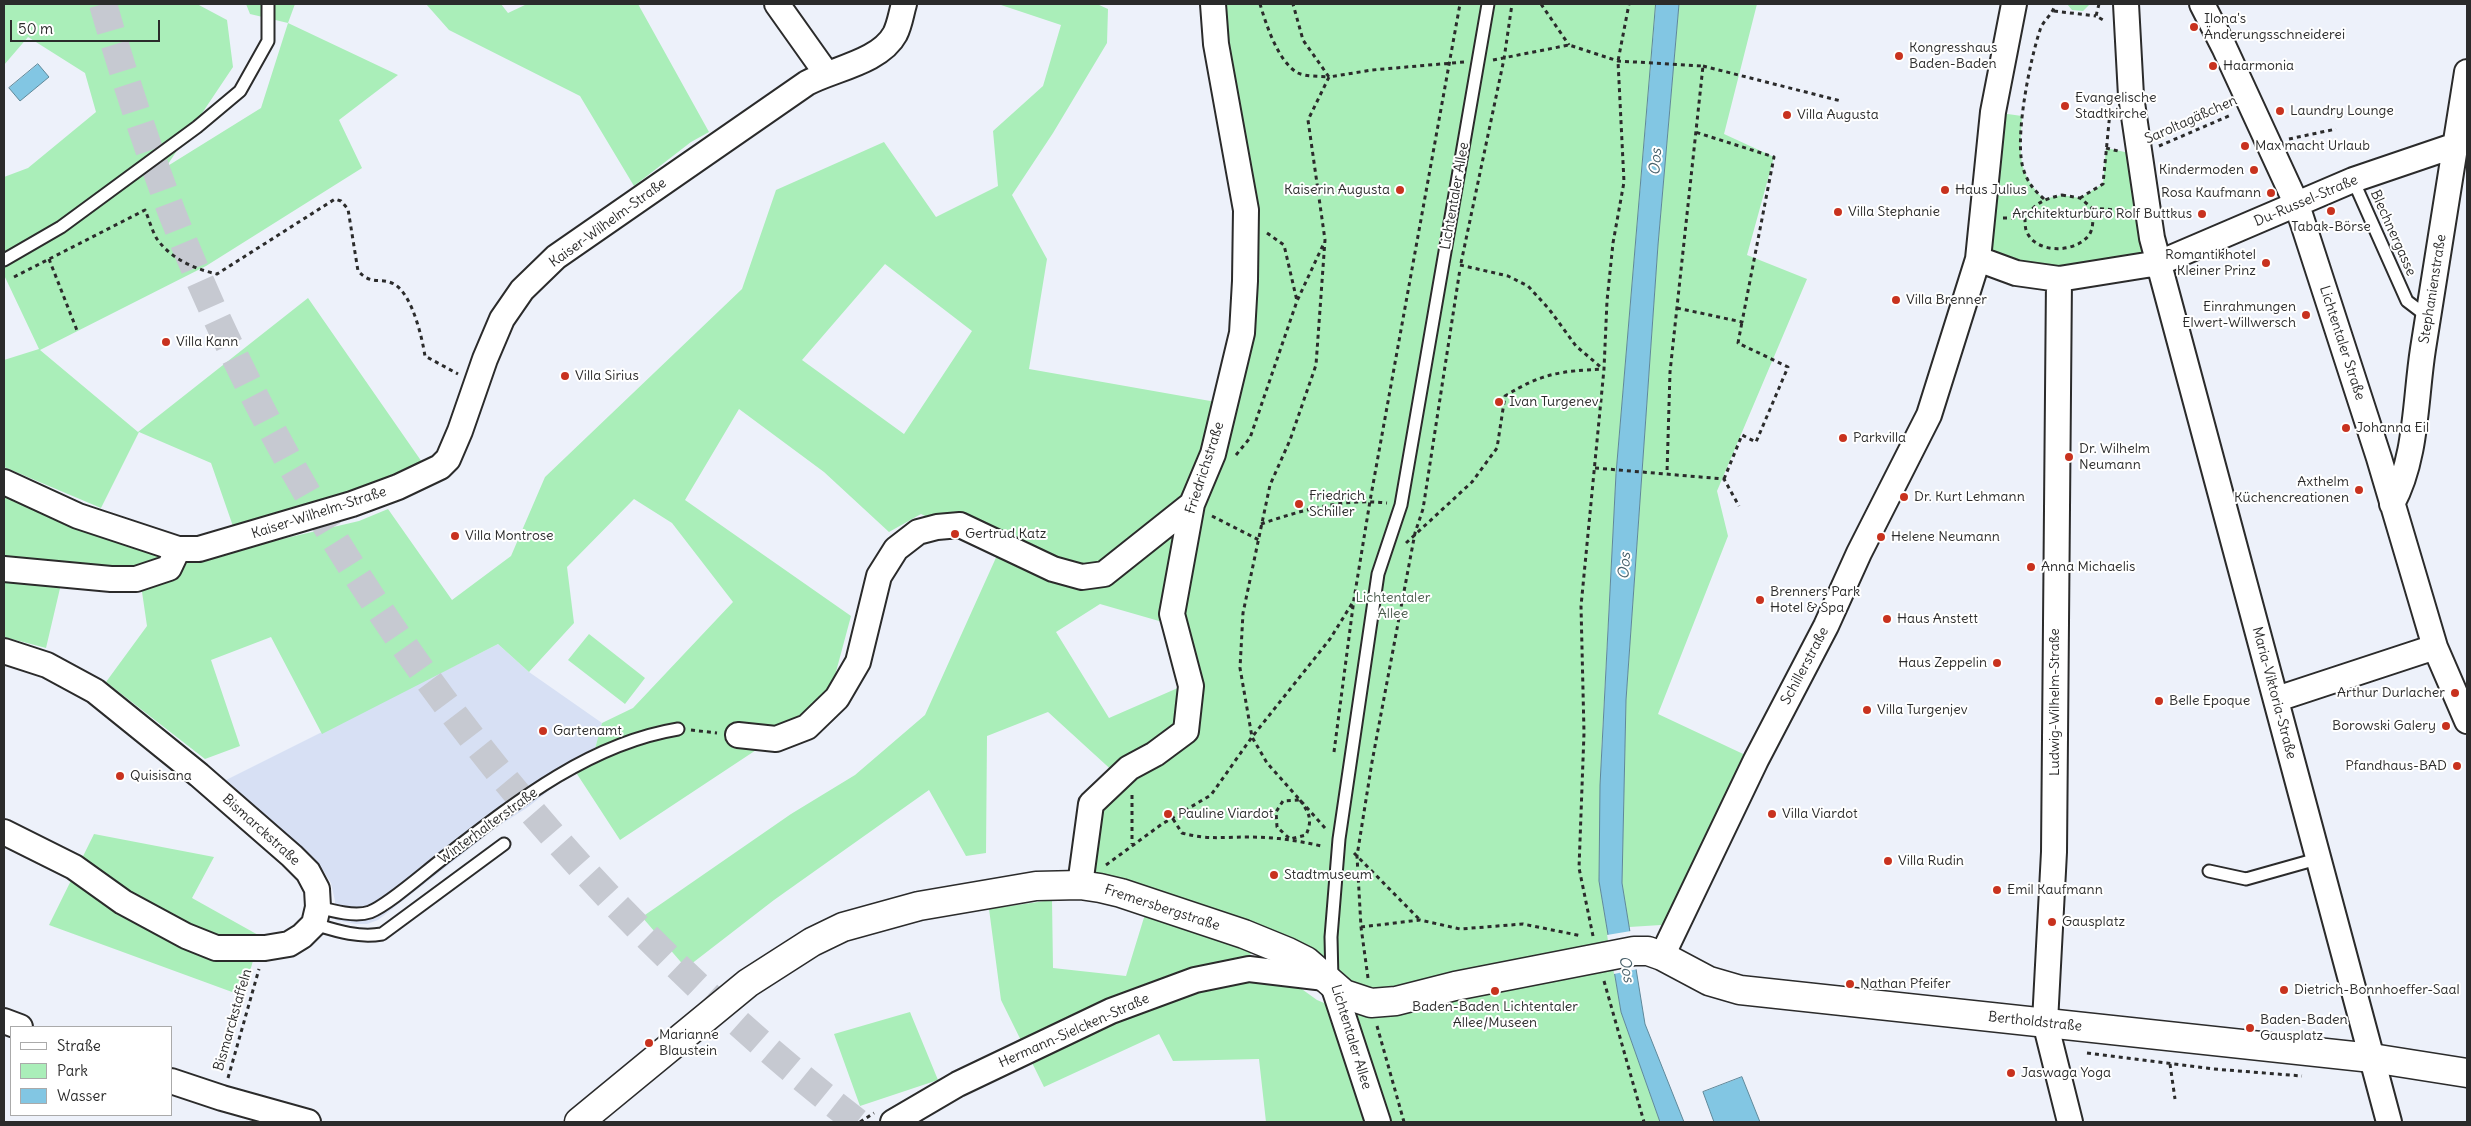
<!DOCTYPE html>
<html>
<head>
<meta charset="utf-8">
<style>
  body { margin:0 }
  #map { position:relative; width:2471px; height:1126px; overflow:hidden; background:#edf1fa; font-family:Delius,sans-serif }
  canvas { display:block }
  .frame { position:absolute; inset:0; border:5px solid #2b2b2b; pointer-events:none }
  .legend { position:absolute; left:10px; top:1026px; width:162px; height:90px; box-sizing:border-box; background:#fff; border:1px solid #aaa; margin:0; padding:6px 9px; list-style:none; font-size:15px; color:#2b2b2b }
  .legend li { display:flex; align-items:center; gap:10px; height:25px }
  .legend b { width:25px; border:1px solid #aaa }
  .scale { position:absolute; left:10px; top:20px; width:150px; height:22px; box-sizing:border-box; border:2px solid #2b2b2b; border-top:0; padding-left:6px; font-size:15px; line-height:18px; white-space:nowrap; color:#2b2b2b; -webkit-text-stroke:4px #fff; paint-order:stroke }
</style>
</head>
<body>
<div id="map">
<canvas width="2471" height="1126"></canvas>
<div class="frame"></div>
<ul class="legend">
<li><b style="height:6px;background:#fff"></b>Straße</li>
<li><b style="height:14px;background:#aaeeb9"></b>Park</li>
<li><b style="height:14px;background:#82c6e3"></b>Wasser</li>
</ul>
<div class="scale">50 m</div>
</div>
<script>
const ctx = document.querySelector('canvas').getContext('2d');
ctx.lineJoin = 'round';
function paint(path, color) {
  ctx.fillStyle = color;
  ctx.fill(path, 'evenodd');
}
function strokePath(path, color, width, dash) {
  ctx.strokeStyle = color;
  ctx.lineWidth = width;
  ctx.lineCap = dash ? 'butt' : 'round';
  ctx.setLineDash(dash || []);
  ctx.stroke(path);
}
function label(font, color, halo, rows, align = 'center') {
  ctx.font = font + ' Delius,sans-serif';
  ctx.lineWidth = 4;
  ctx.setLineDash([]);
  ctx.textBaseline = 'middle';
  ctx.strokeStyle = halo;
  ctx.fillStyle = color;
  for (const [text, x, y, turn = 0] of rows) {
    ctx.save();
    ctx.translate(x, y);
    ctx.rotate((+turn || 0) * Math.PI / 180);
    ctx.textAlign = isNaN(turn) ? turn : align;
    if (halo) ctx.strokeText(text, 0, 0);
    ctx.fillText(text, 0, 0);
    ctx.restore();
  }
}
paint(new Path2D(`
  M498,644l31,28 73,51 -9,33 -65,51 -31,20 -119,93 -11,4h-11l-21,-4v-19l-4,-18 -13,-20 -92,-83z`), '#d7e0f4');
paint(new Path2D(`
  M4,4h193l30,16 6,47 -67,100 95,-59 27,-85 -38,-9 -4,-10h49l-7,19 110,52 -59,45 23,48 -156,98 -166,84 98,82 170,-134 116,167 -71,30 -118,37 -24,-69 -72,-31 -38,76 -97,-41v-107l35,-11 -35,-74v-98l24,-9 68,-56 -11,-39 -57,-36 -24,28z
  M426,4h75l7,9 19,-9h111l71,128 -18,10 -57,44 -54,-90 -131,-66z
  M998,4h99l11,5 -1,34 -54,90 -41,62 35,64 -18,110 187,33 -26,83 -24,138 -66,-19 -44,28 53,86 78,-34 -3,45 -67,46 -69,-63 -61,24 -1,117 -20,3 -37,-66 -155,110 -88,68 -44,-51 149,-103 64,-39 70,-60 74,-164 -78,-37 -32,18 -65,-60 -85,-63 -54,91 166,116 -18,67 -33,38 -180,119 -43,-66 16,-18 9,-33 31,-15 100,-106 -61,-79 -38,-24 -67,68 7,56 -45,49 -31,-28 -176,90 -51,-97 -60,23 29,86 -35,13 -99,-77 41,-56 -6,-41 36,-13 11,-11 171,-40 29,-12 64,91 59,-44 34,-79 197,-188 34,-99 108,-48 52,75 62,-31 -5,-55 50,-45 18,-61zM885,264l87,67 -68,103 -102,-74z
  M1218,4h438l-40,470 -15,283 -2,124 22,131 39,110h-394l-7,-63 -86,2 -14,-27 -115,53 -43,-87 -12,-91 63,-9 1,68 73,8 20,-65 110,34 -12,20 -104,29 7,18 50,-24 50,-10 45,4 25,18 24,10c-3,-7 -4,-19 -8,-25 -25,-39 -205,-93 -253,-100l11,-81 38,-36 26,-14 31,-23 5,-45 -19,-72 20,-110 21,-50 29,-121 4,-123 -27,-149 2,-17z
  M1679,4h78l-33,130 50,23 -27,98 60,24 -90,212 11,45 -70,178 98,46 -79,164 -48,3 -7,-44 4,-183 32,-455z
  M2067,4h23l-7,7 -11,-1z
  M1993,112l29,4c-2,35 -6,57 22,83l18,-4 18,3 23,-14 3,-36 33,7 20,108 -100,16 -81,-20z
  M4,489l168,64 -10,15 -97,-1 -19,81 -42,-11z
  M589,634l56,44 -20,26 -57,-44z
  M94,834l120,23 -22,41 68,38 -17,60 -194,-71z
  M910,1012l28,68 -78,26 -26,-72z`), '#aaeeb9');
const water = new Path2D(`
  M1656,4h23l-21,241 -32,455 -4,183 23,141 39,98h-24l-39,-110 -22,-131 1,-96 16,-311z
  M38,64l11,13 -29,24 -11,-13z
  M1742,1077l18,45h-46l-11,-30z`);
paint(water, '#82c6e3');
strokePath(water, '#5f8899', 1);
paint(new Path2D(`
  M1631,931l7,38 -24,5 -7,-39z`), '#edf1fa');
strokePath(new Path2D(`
  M103,4c20,70 43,140 69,209 141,359 381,673 685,909`), '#c6c9d1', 28, [28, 14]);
const lane = new Path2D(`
  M2353,180l54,121 21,16
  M4,260l57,-33 136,-100 43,-36 28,-50v-37
  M2209,871l37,8 71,-20
  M318,907c15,4 37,10 52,5 18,-7 54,-39 71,-52 71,-55 146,-116 237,-131
  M314,924c23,7 44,14 68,10l122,-90
  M1332,980l-1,-43 8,-98 39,-265 23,-69 87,-501`);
const street = new Path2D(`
  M777,4l49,69
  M2126,4l5,92 21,142 237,884
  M2202,4l22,43 73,158 82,253 56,189 32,74
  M1978,259l38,14 43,6 100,-16 194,-83 103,-35
  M2059,279l-5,573 -9,170 25,100
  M4,482l74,34 100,33h21l153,-45 46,-17 42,-20 8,-8 12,-28 25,-72 17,-40 20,-29 34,-33 251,-174c26,-14 73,-21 88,-49 5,-10 6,-20 9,-30
  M2392,504c25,-46 23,-104 31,-155 14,-92 30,-184 44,-277
  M4,569l107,10h25l33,-11 9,-19
  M4,651l43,14 48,26 104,84 93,81 16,16 9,17 1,18 -4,17 -12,12 -13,8 -24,4h-49l-30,-12 -63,-34 -49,-35 -70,-35
  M2277,699l158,-52
  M738,735l38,4 31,-12 30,-29 21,-36 21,-86 17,-27 22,-17 19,-5 23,-2 93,44 29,8 22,-3 88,-70
  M1080,885l11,-81 38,-36 26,-14 31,-23 5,-45 -19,-72 20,-110 21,-50 29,-121 3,-52 1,-71 -30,-166 -3,-40
  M1662,956l94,-196 70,-134 33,-73 70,-138 49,-156 15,-147 21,-108
  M1333,985l45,137
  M4,1021l16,6
  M171,1081l51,17 86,24
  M893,1122l65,-38 153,-73 84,-31 54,-11 76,9`);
const secondary = new Path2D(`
  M579,1122l169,-139 64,-41 31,-15 76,-21 117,-20 44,-1 20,3 21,5 123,41 44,18 18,9 38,33 27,9 25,-2 59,-15 179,-35h14l14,5 47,25 31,9 632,68 95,15`);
strokePath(lane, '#2b2b2b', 15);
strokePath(street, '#2b2b2b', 28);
strokePath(secondary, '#2b2b2b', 31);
strokePath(new Path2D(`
  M1260,4c6,20 18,58 38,69 9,4 22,3 31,4l-26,-37 -10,-36
  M1541,4l28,41
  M2099,4l-3,12 9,5
  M2054,11l42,5
  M1493,60l76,-15 49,16 85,5 -33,306 -3,101
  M1703,66l138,35
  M2289,139l47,-10
  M2159,146l72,-31
  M2106,148l12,3
  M2062,195l18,3 12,10c1,9 2,20 -3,27 -14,19 -55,19 -63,-5 -1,-4 -1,-8 -1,-12 10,-15 19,-19 37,-23z
  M2080,198l23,-14 7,-72
  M2044,199c-10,-9 -16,-16 -20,-28 -11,-29 6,-111 16,-141 3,-10 13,-15 15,-26
  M2092,208l35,3
  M2003,218h22
  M1267,233l17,12 13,56
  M49,259l29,74
  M1461,263l43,-204 8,-55
  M1460,265l48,11 20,10 21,23 27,37 27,23
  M14,277l131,-67c4,9 7,21 12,29 14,20 38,30 60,35l118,-75 6,2 7,8 10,62c14,15 23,6 36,13 18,10 28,53 31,72l33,18
  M1677,308l65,14 32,-165 -79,-25
  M1236,455l14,-17 47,-137 27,-58
  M1595,468l129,11 15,27
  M1724,479l18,-44 14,7 32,-75 -50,-24 4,-21
  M1212,516l47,24
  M1261,524c41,-14 82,-26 126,-21
  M1406,543l66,-61 25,-34 8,-52c37,-23 56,-25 99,-27
  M691,730l26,3
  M1334,752l20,-153 16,-98 90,-497
  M1132,795v49
  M1300,800c9,13 13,19 6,35l-16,4 -13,-12 -1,-15 7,-11z
  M1173,819l9,14c27,7 39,4 66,4 25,0 48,3 73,9
  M1325,828l-58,-65 -15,-26 -12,-69 3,-55 27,-128 20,-45 26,-75 9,-125 -17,-120 21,-43 43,-7 92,-8
  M1354,853l66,67
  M1106,865l56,-41 49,-29 41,-58 78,-98 23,-37
  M1361,927l59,-7 40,9 63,-5 59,12
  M1593,936l-14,-68 5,-135 -3,-127 23,-237 3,-68 6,-58 11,-61 -6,-121 11,-57
  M1368,978l-7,-51 -4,-71 15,-94 43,-229 8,-24 37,-240
  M1604,981l40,141
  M1377,1026l27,96
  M2087,1053l127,16 88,7
  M2170,1064l5,35
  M228,1078l31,-109
  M860,1122l14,-9`), '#2b2b2b', 3, [4, 4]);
strokePath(lane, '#fff', 11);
strokePath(street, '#fff', 24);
strokePath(secondary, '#fff', 28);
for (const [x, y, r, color] of [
  [2194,27,5,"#c8321e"],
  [1899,56,5,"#c8321e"],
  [2213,66,5,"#c8321e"],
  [2065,106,5,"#c8321e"],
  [2280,111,5,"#c8321e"],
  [1787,115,5,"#c8321e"],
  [2245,146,5,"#c8321e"],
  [2254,170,5,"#c8321e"],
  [1400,190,5,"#c8321e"],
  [1945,190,5,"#c8321e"],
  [2271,193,5,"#c8321e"],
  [2331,211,5,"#c8321e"],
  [1838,212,5,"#c8321e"],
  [2202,214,5,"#c8321e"],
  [2266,263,5,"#c8321e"],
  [1896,300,5,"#c8321e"],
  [2306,315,5,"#c8321e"],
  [166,342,5,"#c8321e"],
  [565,376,5,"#c8321e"],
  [1499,402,5,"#c8321e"],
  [2346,428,5,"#c8321e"],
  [1843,438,5,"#c8321e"],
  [2069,457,5,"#c8321e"],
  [2359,490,5,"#c8321e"],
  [1904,497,5,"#c8321e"],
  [1299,504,5,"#c8321e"],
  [955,534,5,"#c8321e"],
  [455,536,5,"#c8321e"],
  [1881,537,5,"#c8321e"],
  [2031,567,5,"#c8321e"],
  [1760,600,5,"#c8321e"],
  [1887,619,5,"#c8321e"],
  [1997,663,5,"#c8321e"],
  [2455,693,5,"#c8321e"],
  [2159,701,5,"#c8321e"],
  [1867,710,5,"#c8321e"],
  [2446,726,5,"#c8321e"],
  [543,731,5,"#c8321e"],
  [2457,766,5,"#c8321e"],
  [120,776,5,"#c8321e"],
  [1168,814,5,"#c8321e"],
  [1772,814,5,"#c8321e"],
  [1888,861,5,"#c8321e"],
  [1274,875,5,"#c8321e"],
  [1997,890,5,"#c8321e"],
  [2052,922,5,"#c8321e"],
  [1850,984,5,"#c8321e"],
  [2284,990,5,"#c8321e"],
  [1495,991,5,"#c8321e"],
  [2250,1028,5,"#c8321e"],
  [649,1043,5,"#c8321e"],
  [2011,1073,5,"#c8321e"]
]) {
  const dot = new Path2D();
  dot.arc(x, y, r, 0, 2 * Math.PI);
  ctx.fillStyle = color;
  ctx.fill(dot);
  strokePath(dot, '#fff', 2);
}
label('14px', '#2b2b2b', '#fff', [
  ["Ilona's",2204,19],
  ["Änderungsschneiderei",2204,35],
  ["Kongresshaus",1909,48],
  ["Baden-Baden",1909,64],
  ["Haarmonia",2223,66],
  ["Evangelische",2075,98],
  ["Stadtkirche",2075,114],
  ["Laundry Lounge",2290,111],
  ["Villa Augusta",1797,115],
  ["Max macht Urlaub",2255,146],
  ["Kindermoden",2244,170,"right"],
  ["Kaiserin Augusta",1390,190,"right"],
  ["Haus Julius",1955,190],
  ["Rosa Kaufmann",2261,193,"right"],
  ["Villa Stephanie",1848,212],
  ["Architekturbüro Rolf Buttkus",2192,214,"right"],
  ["Tabak-Börse",2331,227,"center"],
  ["Romantikhotel",2256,255,"right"],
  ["Kleiner Prinz",2256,271,"right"],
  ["Villa Brenner",1906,300],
  ["Einrahmungen",2296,307,"right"],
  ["Elwert-Willwersch",2296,323,"right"],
  ["Villa Kann",176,342],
  ["Villa Sirius",575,376],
  ["Ivan Turgenev",1509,402],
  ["Johanna Eil",2356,428],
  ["Parkvilla",1853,438],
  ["Dr. Wilhelm",2079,449],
  ["Neumann",2079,465],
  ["Axthelm",2349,482,"right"],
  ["Küchencreationen",2349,498,"right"],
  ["Friedrich",1309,496],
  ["Schiller",1309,512],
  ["Dr. Kurt Lehmann",1914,497],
  ["Gertrud Katz",965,534],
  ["Villa Montrose",465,536],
  ["Helene Neumann",1891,537],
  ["Anna Michaelis",2041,567],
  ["Brenners Park",1770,592],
  ["Hotel & Spa",1770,608],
  ["Haus Anstett",1897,619],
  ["Haus Zeppelin",1987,663,"right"],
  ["Arthur Durlacher",2445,693,"right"],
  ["Belle Epoque",2169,701],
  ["Villa Turgenjev",1877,710],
  ["Borowski Galery",2436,726,"right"],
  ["Gartenamt",553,731],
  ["Pfandhaus-BAD",2447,766,"right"],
  ["Quisisana",130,776],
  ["Pauline Viardot",1178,814],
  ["Villa Viardot",1782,814],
  ["Villa Rudin",1898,861],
  ["Stadtmuseum",1284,875],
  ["Emil Kaufmann",2007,890],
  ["Gausplatz",2062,922],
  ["Nathan Pfeifer",1860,984],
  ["Dietrich-Bonnhoeffer-Saal",2294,990],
  ["Baden-Baden Lichtentaler",1495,1007,"center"],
  ["Allee/Museen",1495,1023,"center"],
  ["Baden-Baden",2260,1020],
  ["Gausplatz",2260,1036],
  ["Marianne",659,1035],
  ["Blaustein",659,1051],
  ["Jaswaga Yoga",2021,1073]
], 'left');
label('14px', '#2b2b2b', '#fff', [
  ["Saroltagäßchen",2191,120,-24],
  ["Lichtentaler Allee",1455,196,-80],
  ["Du-Russel-Straße",2306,201,-23],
  ["Kaiser-Wilhelm-Straße",608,223,-36],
  ["Blechnergasse",2393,233,66],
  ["Stephanienstraße",2433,289,-81],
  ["Lichtentaler Straße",2342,343,72],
  ["Friedrichstraße",1205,468,-72],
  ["Kaiser-Wilhelm-Straße",319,513,-18],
  ["Schillerstraße",1805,666,-62],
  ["Maria-Viktoria-Straße",2274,693,75],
  ["Ludwig-Wilhelm-Straße",2055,702,-90],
  ["Winterhalterstraße",488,826,-36],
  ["Bismarckstraße",261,830,42],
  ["Fremersbergstraße",1162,908,18],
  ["Bismarckstaffeln",233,1020,-74],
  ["Bertholdstraße",2035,1022,6],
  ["Hermann-Sielcken-Straße",1074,1031,-24],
  ["Lichtentaler Allee",1351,1037,73]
]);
label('14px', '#4b5c4e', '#fff', [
  ["Lichtentaler",1393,598],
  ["Allee",1393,614]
]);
label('italic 15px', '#49616b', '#fff', [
  ["Oos",1656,162,-86],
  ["Oos",1625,566,-86],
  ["Oos",1626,969,79]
]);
</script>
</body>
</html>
